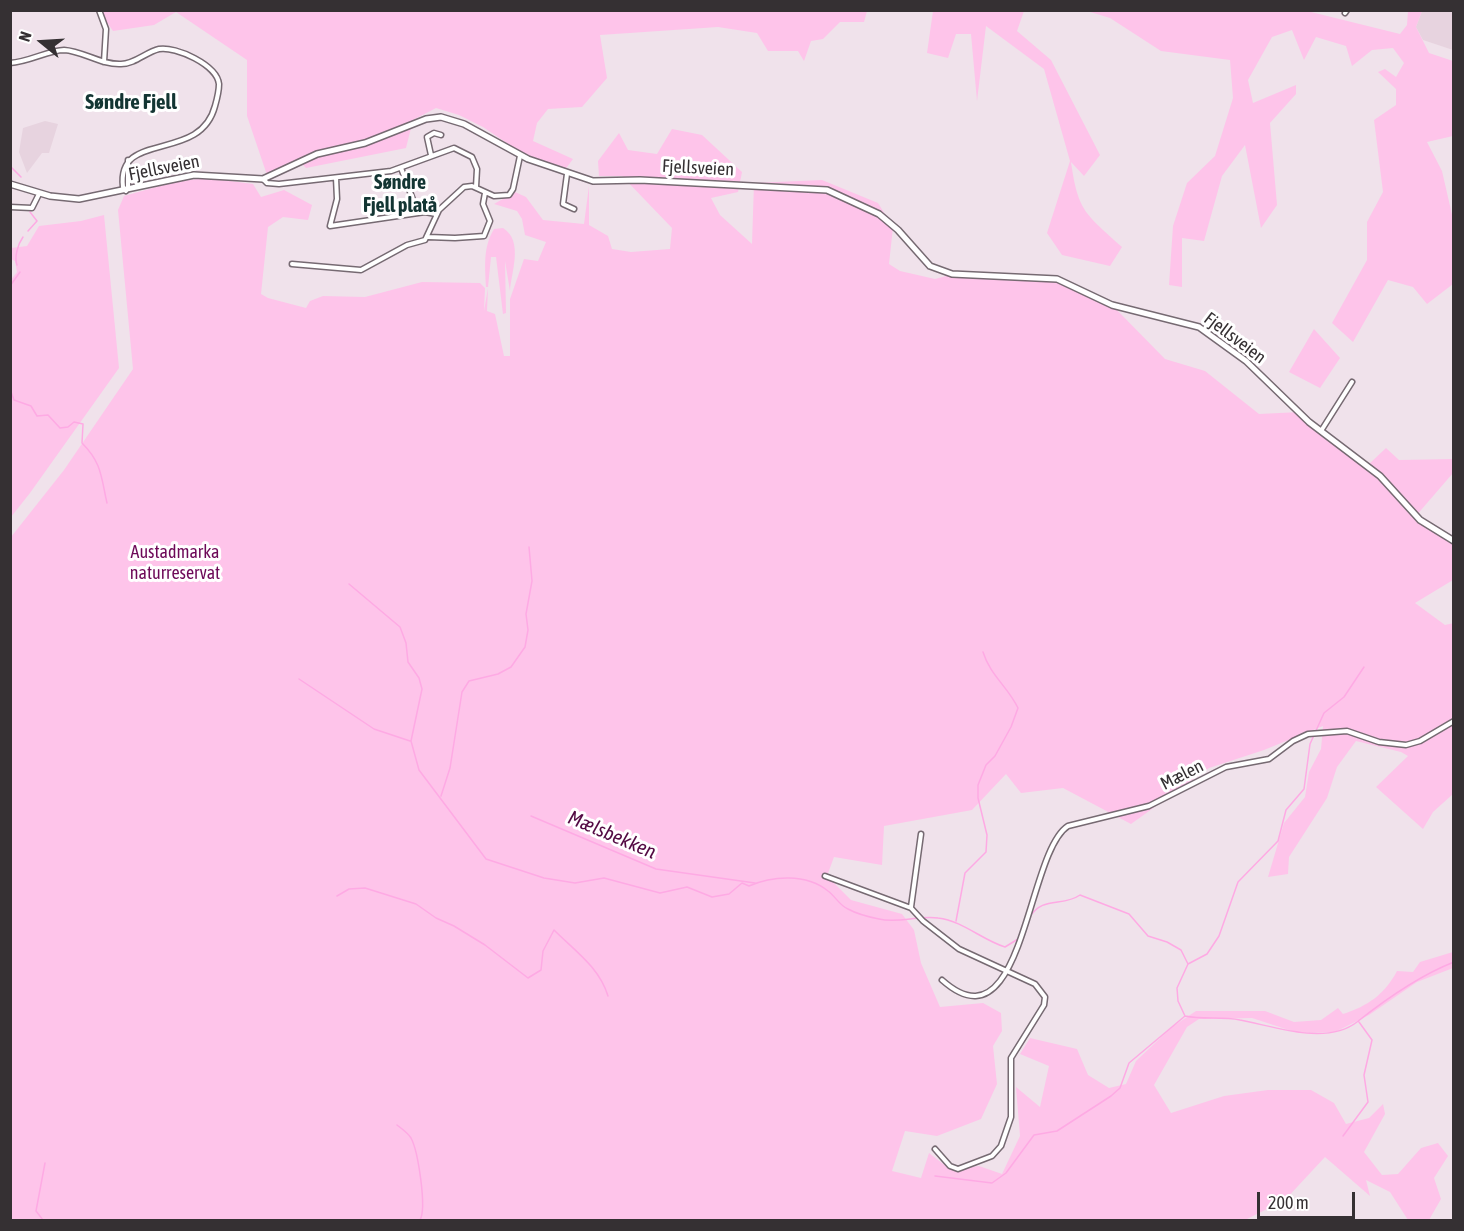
<!DOCTYPE html>
<html>
<head>
<meta charset="utf-8">
<style>
  body { margin:0 }
  #map { position:relative; width:1464px; height:1231px; overflow:hidden; background:#f0e2eb; font-family:"Asap Condensed",sans-serif }
  canvas { display:block }
  .frame { position:absolute; inset:0; border:12px solid #353033; pointer-events:none }
  .north { position:absolute; left:12px; top:12px; width:60px; height:60px; -webkit-text-stroke:4px #fff; paint-order:stroke; rotate:288deg; font-size:16px; font-weight:700; line-height:24px; text-align:center; color:#353033 }
  .north::after { content:''; display:block; margin:auto; width:21px; height:27px; background:#353033; clip-path:polygon(50% 0,100% 100%,50% 72%,0 100%) }
  .scale { position:absolute; left:1257px; top:1192px; width:98px; height:27px; box-sizing:border-box; border:3px solid #353033; border-top:0; padding-left:8px; font-size:18px; line-height:21px; white-space:nowrap; color:#353033; -webkit-text-stroke:4px #fff; paint-order:stroke }
</style>
</head>
<body>
<div id="map">
<canvas width="1464" height="1231"></canvas>
<div class="frame"></div>
<div class="north">N</div>
<div class="scale">200 m</div>
</div>
<script>
const ctx = document.querySelector('canvas').getContext('2d');
ctx.lineJoin = 'round';
function paint(path, color) {
  ctx.fillStyle = color;
  ctx.fill(path, 'evenodd');
}
function strokePath(path, color, width, dash) {
  ctx.strokeStyle = color;
  ctx.lineWidth = width;
  ctx.lineCap = dash ? 'butt' : 'round';
  ctx.setLineDash(dash || []);
  ctx.stroke(path);
}
function label(font, color, halo, rows, align = 'center') {
  ctx.font = font + ' "Asap Condensed",sans-serif';
  ctx.lineWidth = 6;
  ctx.setLineDash([]);
  ctx.textBaseline = 'middle';
  ctx.strokeStyle = halo;
  ctx.fillStyle = color;
  for (const [text, x, y, turn = 0] of rows) {
    ctx.save();
    ctx.translate(x, y);
    ctx.rotate((+turn || 0) * Math.PI / 180);
    ctx.textAlign = isNaN(turn) ? turn : align;
    if (halo) ctx.strokeText(text, 0, 0);
    ctx.fillText(text, 0, 0);
    ctx.restore();
  }
}
paint(new Path2D(`
  M1422,11h31v39l-30,-10 -7,-13z
  M45,121l13,3 -9,29h-7l-15,20 -8,-21 4,-24z`), '#e7d3df');
paint(new Path2D(`
  M99,11h768l-3,11h-24l-17,17 -12,2 -7,20 -6,-10h-30l-11,-18 -39,-6 -118,8 7,43 -25,29 -34,2 -11,14 -4,18 40,18 -9,12 -41,-17 -40,-27 -24,-12 -23,-7 -23,12 -7,28 -100,20 -8,-8 -31,15 -20,-59v-56l-71,-48 -22,13 -41,6z
  M933,11h91l-7,20 34,29 49,95 -16,21 -13,-14c7,50 15,52 51,85l-12,19 -48,-11 -15,-22 23,-72 -26,-92 -58,-43 -9,75 -6,-67h-15l-8,24 -21,-5z
  M1087,11h220l93,23 7,-9 1,-14h14l-6,16 13,26 24,8v75l-26,6 15,29 11,48v65l-26,20 -14,-17 -25,-7 -35,62 -21,-19 35,-63v-38l16,-30 -9,-72 22,-15v-16l-18,-17 7,-3 11,8 8,-14 -11,-15 -21,2 -20,16 -6,-20 -30,-9 -12,23 -12,-30 -20,7 -24,43 5,23 43,-18v9l-26,29 7,82 -16,23 -16,-83 -23,31 -18,65 -22,-3v49l-13,-2 4,-59 14,-43 28,-27 18,-58 -3,-38 -69,-9 -51,-33z
  M672,129l30,6 40,37 -4,20 -27,6 9,17 32,29 2,-61 68,-3 56,23 15,24 -4,37 11,7 35,8 19,-5 21,-1 56,2 24,3 57,27 53,54 40,12 54,43 41,-2 68,53 18,-17 13,12 54,-1v14l-38,44 39,25 -1,38 -38,23 30,22 9,-2 -1,171 -20,18 -10,17 -47,-42 32,-31 -7,-4 -45,-11 -19,26 -10,31 -38,59 -1,17 -20,3 16,-54 21,-26 4,-25 12,-23 2,-23 -59,24 -55,18 -78,56 -68,-36 -42,5 -15,-19 -34,36 -88,16 -2,39 -48,-8 -7,19 24,24 51,14 12,16 7,33 19,44 43,-4 18,10 1,18 -9,15 4,38 -16,35 -44,17 -32,-5 -13,40 29,7 8,-25 22,17 28,-4 23,8 18,-38 -4,-49 24,20 9,-41 -29,-12 10,-16 47,11 11,26 21,13 17,-4 10,-23 36,-34 24,-16h69l29,11 27,-2 17,-12 5,6c25,-8 42,-20 54,-43l16,1 7,-10 33,-10v16l-36,14 -48,33 -34,17 -37,1 -46,-15 -53,1 -12,8 -33,58 17,28 53,-17 44,-6h43l23,13 12,21 23,-6 14,-14 2,10 -21,38 18,23 16,-1 23,-26 17,-5 10,13 -14,22 7,21 -12,21h-21l-18,-28 -24,-12 4,16 -45,-39 -40,43 -40,20h-1234v-683l53,-67 69,-101 -15,-159 6,-14 54,-15 30,-3 45,6 8,13 23,-7 28,15 -4,15 -25,-3 -15,10 -7,67 7,4 38,10 4,-7 13,-5 42,1 57,-15 58,1 5,5 -1,23 4,-23 -1,23 8,3 9,42h6v-57l14,-40 14,2 8,-19 -21,-7 -3,-16 -5,-8 -23,-7 21,-12 11,5 17,23 41,4 5,-38v39l19,11 4,13 19,3 39,-3 2,-21 -50,-52h-23l-1,-15 21,-28 9,17 29,4z
  M104,215l15,153 -89,125 -19,24 -1,-236 7,-9 -2,-11 -4,-2v-11l16,-2 12,-20 42,-5z
  M503,228c21,13 8,45 7,63l-5,-30 1,52 -3,1 -7,-57h-5l-3,30h-2c-1,-21 -3,-40 8,-58z
  M1314,329l26,29 -20,30 -31,-16z`), '#fec4ea');
strokePath(new Path2D(`
  M10,166l11,11
  M28,231l9,-10 -7,-9
  M17,265c-3,-8 1,-21 6,-28
  M10,286l10,-14
  M10,375v12
  M10,389l4,11 17,6 6,10 11,-1 12,13 8,-1 6,-5 9,2 -1,19c20,20 19,34 25,60
  M349,584l51,43 6,16 2,19 11,16 3,11 -11,52 8,29 67,89 58,19 31,5 29,-5 56,15 27,-6 25,10 17,-3 13,-11 7,3c23,-10 57,-13 79,5 7,5 12,15 20,18 9,5 21,8 31,10 19,5 39,-4 59,-1 25,3 44,22 67,29l13,-8
  M1364,667l-20,30 -20,16 -14,31 -6,45 -18,21 -8,31 -40,41 -19,54 -12,18 -19,10 -11,24 1,13 7,15c19,4 37,0 55,4 33,6 86,26 117,2 29,-23 61,-46 97,-60
  M299,679l75,50 36,12
  M441,796l9,-28 12,-76 7,-11 29,-7 13,-7 14,-20 3,-17 -2,-16 6,-33 -3,-34
  M531,816l125,53 99,14
  M337,896l12,-7 16,-1 51,16 20,14 18,8 31,19 43,33 13,-8 2,-19 11,-21c21,21 45,37 54,66
  M1030,917c12,-21 33,-10 50,-22l49,19 19,22 19,6 14,8 7,14
  M956,921l9,-48 21,-21 1,-17 -9,-37v-13l8,-20 9,-9 16,-29 7,-19c-10,-21 -28,-33 -35,-56
  M397,1125c5,4 11,8 14,13 7,13 16,70 9,82
  M1343,1136l25,-34 -4,-27 8,-35 -13,-18
  M935,1176l57,7 14,-10 28,-38 23,-4 54,-35 9,-8 9,-25 56,-47
  M43,1220l-7,-9 9,-48`), '#feaae4', 1.5);
const minor = new Path2D(`
  M99,10l7,19 -2,33
  M1345,13l2,-3
  M10,63c19,-1 39,-13 54,-13 19,1 37,15 57,14 14,0 25,-12 38,-15 17,-3 58,16 60,35 0,7 -2,15 -4,22 -15,58 -99,23 -92,81l3,4
  M431,155l-4,-18 7,-4 7,2
  M401,168l17,45
  M567,174l-4,30 11,5
  M336,178l1,21 -7,27 95,-14 11,2
  M263,179l4,4 12,1 112,-13 63,-23 18,9 5,12 -1,18
  M128,188v-28
  M10,207l22,1 7,-14
  M428,237l27,1 29,-2 6,-15 -7,-17 2,-11
  M292,264l69,6 46,-25 18,-5 14,-30 25,-23 8,-1 22,10 15,-1 4,-6 7,-33
  M1321,431l31,-49
  M825,876l86,32 12,13 36,28 76,35 10,13 -1,8 -33,53v59l-10,29 -9,10 -34,13 -8,-3 -15,-17
  M911,907l10,-73
  M942,980c82,73 84,-127 126,-154l81,-20 77,-39 43,-8 24,-18 15,-7 39,-3 32,11 27,3 14,-4 34,-20`);
const major = new Path2D(`
  M10,184l40,12 29,3 115,-24 69,4 54,-25 48,-11 61,-24 15,-2 23,7 64,35 65,22 47,-1 187,10 52,24 19,16 32,36 22,8 105,5 55,26 87,22 47,34 63,61 71,54 40,44 34,21`);
strokePath(minor, '#766a72', 7);
strokePath(major, '#766a72', 8);
strokePath(minor, '#fff', 4);
strokePath(major, '#fff', 5);
label('18px', '#353033', '#fff', [
  ["Fjellsveien",164,168,-11],
  ["Fjellsveien",698,168,3],
  ["Fjellsveien",1235,338,37],
  ["Mælen",1182,775,-27]
]);
label('18px', '#6d0958', '#fff', [
  ["Austadmarka",175,552],
  ["naturreservat",175,573]
]);
label('bold 20px', '#133533', '#fff', [
  ["Søndre",400,183],
  ["Fjell platå",400,206]
]);
label('italic 20px', '#530a43', '#fff', [
  ["Mælsbekken",612,835,23]
]);
label('bold 21px', '#133533', '#fff', [
  ["Søndre Fjell",131,102]
]);
</script>
</body>
</html>
